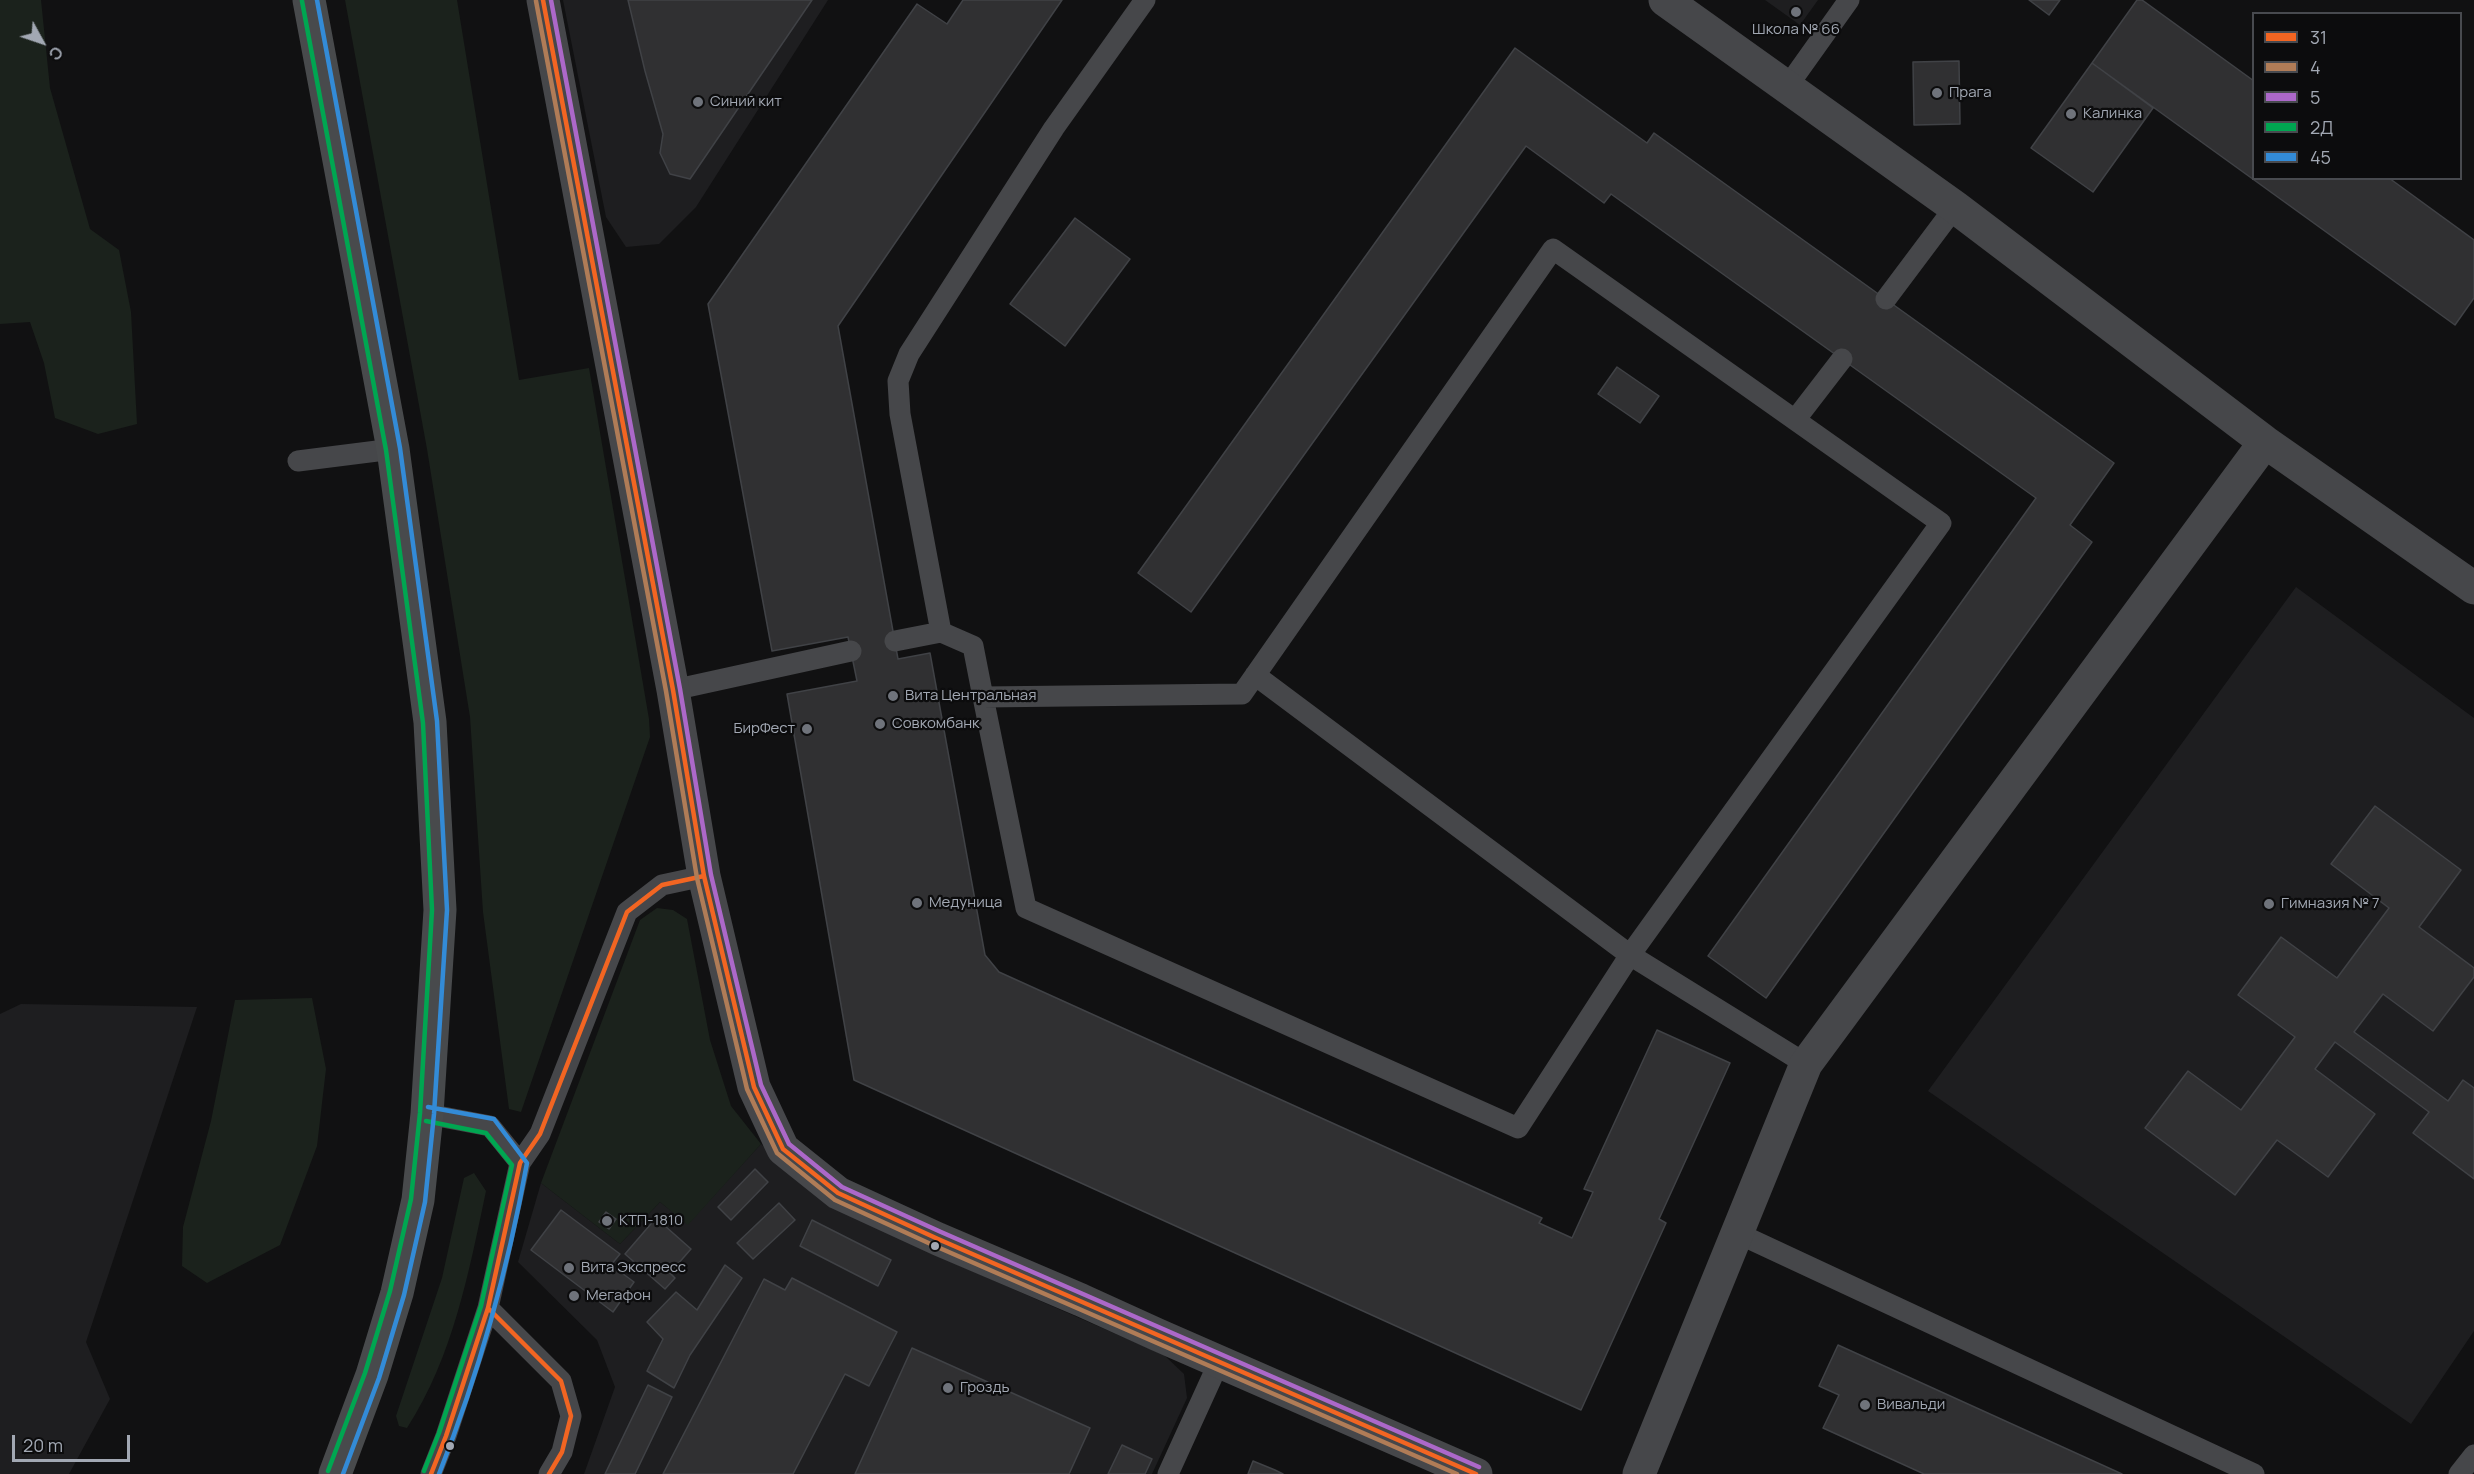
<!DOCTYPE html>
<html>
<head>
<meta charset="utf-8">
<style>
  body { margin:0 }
  #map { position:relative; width:2474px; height:1474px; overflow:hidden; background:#111112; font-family:Manrope,sans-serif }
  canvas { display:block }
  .legend { position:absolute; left:2252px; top:12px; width:210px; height:168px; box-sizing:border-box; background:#0c0c0d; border:2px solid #484a4f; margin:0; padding:8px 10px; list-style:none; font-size:18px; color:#a2a8b3 }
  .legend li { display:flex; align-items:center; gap:12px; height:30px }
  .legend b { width:30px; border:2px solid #484a4f }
  .north { position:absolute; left:12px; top:12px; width:60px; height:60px; -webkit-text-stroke:4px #0c0c0d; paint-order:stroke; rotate:130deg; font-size:16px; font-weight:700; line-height:24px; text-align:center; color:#a2a8b3 }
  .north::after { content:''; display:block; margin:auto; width:21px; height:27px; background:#a2a8b3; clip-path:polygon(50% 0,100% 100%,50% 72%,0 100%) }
  .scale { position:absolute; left:12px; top:1435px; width:118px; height:27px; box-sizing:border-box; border:3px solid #a2a8b3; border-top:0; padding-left:8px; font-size:18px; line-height:21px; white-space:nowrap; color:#a2a8b3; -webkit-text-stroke:4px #0c0c0d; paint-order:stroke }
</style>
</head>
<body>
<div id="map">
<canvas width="2474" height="1474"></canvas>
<ul class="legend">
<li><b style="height:8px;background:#f26522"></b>31</li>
<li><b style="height:8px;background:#b07c57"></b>4</li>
<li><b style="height:8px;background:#ac68c9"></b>5</li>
<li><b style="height:8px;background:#00a651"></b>2Д</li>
<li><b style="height:8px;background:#338bd7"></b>45</li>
</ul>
<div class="north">С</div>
<div class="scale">20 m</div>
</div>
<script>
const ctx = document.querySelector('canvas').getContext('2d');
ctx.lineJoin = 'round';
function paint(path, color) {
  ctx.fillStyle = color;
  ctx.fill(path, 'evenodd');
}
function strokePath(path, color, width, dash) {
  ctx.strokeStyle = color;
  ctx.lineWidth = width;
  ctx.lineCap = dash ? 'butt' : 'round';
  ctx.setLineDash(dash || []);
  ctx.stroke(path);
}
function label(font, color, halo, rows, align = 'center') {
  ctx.font = font + ' Manrope,sans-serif';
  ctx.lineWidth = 4.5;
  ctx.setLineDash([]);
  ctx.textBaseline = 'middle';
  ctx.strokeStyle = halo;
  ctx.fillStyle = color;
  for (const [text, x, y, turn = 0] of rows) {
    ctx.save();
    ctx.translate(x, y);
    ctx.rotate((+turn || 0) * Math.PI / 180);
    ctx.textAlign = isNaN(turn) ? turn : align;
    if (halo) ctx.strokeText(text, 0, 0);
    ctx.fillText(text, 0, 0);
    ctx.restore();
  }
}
paint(new Path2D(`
  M563,0h265l-132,207 -37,37 -33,3 -20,-30z
  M1765,0h53l-18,25z
  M2296,587l178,131v613l-63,93 -483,-333z
  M21,1004l176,3 -111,335 24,57 -41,75h-69v-460z
  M761,1144l13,11 152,96 238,104 20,19 3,24 -35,76h-568l31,-87 -18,-47 -79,-78 23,-79 79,61 40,-42 28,22z`), '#1e1e20');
paint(new Path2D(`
  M0,0h41l9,88 40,141 29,21 12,62 6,112 -39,10 -43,-16 -11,-55 -14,-41 -30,2z
  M345,0h112l62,380 70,-12 60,351 1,18 -129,375 -12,-3 -26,-197 -13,-195 -43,-268z
  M657,908l16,2 14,9 23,121 21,66 30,38 -73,81 -28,-23 -40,42 -79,-61 99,-263z
  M312,998l14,71 -9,77 -37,99 -73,38 -25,-17 1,-39 28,-106 24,-121z
  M474,1173l12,18c-17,81 -33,166 -79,237l-8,-2 -3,-10 46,-138 22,-100z`), '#1b221c');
const building = new Path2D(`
  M628,0h184l-122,179 -20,-5 -10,-21 3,-19 -18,-63z
  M963,0h99l-224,326 60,333 32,-6 55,302 14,17 543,246 -3,5 33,15 21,-46 -9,-3 73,-159 73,33 -71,156 7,4 -85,187 -727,-330 -67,-386 70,-13 -9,-44 -76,14 -64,-347 209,-300 30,20z
  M2029,0h31l-11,15z
  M2137,0h5l112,81v97h135l85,62v58l-19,27 -363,-262z
  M1515,48l132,95 7,-10 460,330 -44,62 22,17 -326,456 -58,-42 328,-458 -425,-304 -7,9 -78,-57 -335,466 -53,-39z
  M1959,61l1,63 -46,1 -1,-63z
  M2092,63l61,45 -60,84 -62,-44z
  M1075,218l55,41 -65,87 -55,-42z
  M1617,367l42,29 -19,27 -42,-29z
  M2375,806l86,64 -42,57 55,41v9l-41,54 -50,-37 -29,38 94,69 15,-21 11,8v91l-61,-46 16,-21 -94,-70 -20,27 60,45 -47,63 -51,-37 -42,55 -90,-67 43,-57 53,39 54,-73 -57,-42 43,-58 56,41 52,-70 -58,-44z
  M755,1169l13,13 -37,38 -13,-13z
  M779,1203l16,17 -42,39 -16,-16z
  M561,1210l59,44 -9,11 23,17 -21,30 -82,-62z
  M606,1212l10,7 -7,10 -10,-7z
  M656,1218l35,31 -21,24 5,5 -10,11 -40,-35z
  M812,1220l79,40 -13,26 -78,-40z
  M725,1265l17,13 -52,77 -16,33 -27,-17 16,-32 -16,-17 29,-30 21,18z
  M792,1278l105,54 -28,54 -24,-12 -52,100h-130l101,-195 21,11z
  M1838,1345l284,129h-198l-101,-46 16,-33 -20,-9z
  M912,1348l178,80 -21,46h-214z
  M648,1385l24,12 -37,77h-30z
  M1122,1445l30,14 -7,15h-37z
  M1253,1461l22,9 8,4h-35z`);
paint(building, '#303032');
strokePath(building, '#404246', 1.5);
strokePath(new Path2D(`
  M1787,87l62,-87
  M1553,249l388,274 -311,432 -112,173 -492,-220 -43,-211 259,-3z
  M1886,299l69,-92
  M1795,420l47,-61
  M298,461l95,-12
  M895,641l46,-9
  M1255,675l375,280 176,109
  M673,690l178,-39
  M983,697l-10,-51 -32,-14 -41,-218 -2,-33 11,-27 145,-226 91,-128
  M427,1114l63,12 30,37
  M1737,1233l517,241
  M488,1308l73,73 10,35 -9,36 -13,22
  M431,1474l15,-38 42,-128 32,-145 20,-29 87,-222 35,-27 42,-9
  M1168,1474l51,-112
  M2459,1474l15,-19`), '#46474a', 21);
strokePath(new Path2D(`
  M543,0l130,690 31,186 50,211 29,62 55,44 100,46 143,61 77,35 318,139
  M1665,0l290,207 310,235 209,146
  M1639,1474l167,-410 459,-622`), '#46474a', 33);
strokePath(new Path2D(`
  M309,0l84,449 37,273 10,188 -13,204 -9,86 -21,93 -25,82 -37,99`), '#484a4c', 33);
strokePath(new Path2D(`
  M543,0l130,690 31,186 50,211 29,62 55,44 100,46 538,235
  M488,1308l73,73 10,35 -9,36 -13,22
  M431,1474l15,-38 42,-128 32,-145 20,-29 87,-222 35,-27 42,-9`), '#f26522', 4.5);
strokePath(new Path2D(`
  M536,1l130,690 31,187 50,211 30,64 58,47 100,46 522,228`), '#b07c57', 4.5);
strokePath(new Path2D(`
  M551,0l129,689 31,186 50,210 28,59 53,43 99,45 538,235`), '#ac68c9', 4.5);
strokePath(new Path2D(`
  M302,1l84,449 37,273 9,187 -12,203 -9,86 -21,92 -25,82 -37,98
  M424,1471l15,-38 42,-127 31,-141 -26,-32 -60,-12`), '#00a651', 4.5);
strokePath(new Path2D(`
  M317,0l83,448 37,273 10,189 -13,204 -9,88 -21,93 -25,83 -36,96
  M428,1107l66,12 33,44c-19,106 -48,210 -88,311`), '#338bd7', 4.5);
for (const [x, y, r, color] of [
  [1796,12,6,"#6f737b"],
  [1937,93,6,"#6f737b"],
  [698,102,6,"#6f737b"],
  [2071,114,6,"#6f737b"],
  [893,696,6,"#6f737b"],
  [880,724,6,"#6f737b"],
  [807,729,6,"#6f737b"],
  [917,903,6,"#6f737b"],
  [2269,904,6,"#6f737b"],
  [607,1221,6,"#6f737b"],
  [935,1246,5,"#a2a8b3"],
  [569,1268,6,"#6f737b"],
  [574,1296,6,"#6f737b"],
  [948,1388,6,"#6f737b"],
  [1865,1405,6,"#6f737b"],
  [450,1446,5,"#a2a8b3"]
]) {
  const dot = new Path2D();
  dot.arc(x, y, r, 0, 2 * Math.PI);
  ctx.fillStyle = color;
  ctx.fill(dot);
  strokePath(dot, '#0c0c0d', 2);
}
label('15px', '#a2a8b3', '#0c0c0d', [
  ["Школа № 66",1796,30,"center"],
  ["Прага",1949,93],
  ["Синий кит",710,102],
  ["Калинка",2083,114],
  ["Вита Центральная",905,696],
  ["Совкомбанк",892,724],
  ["БирФест",795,729,"right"],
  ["Медуница",929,903],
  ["Гимназия № 7",2281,904],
  ["КТП-1810",619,1221],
  ["Вита Экспресс",581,1268],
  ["Мегафон",586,1296],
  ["Гроздь",960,1388],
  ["Вивальди",1877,1405]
], 'left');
</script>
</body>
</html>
